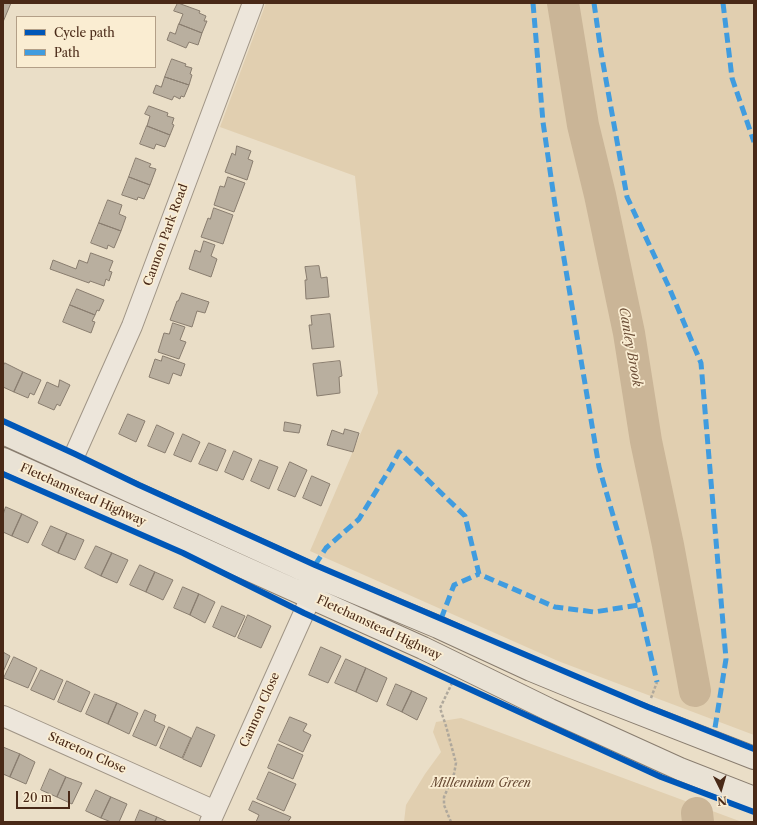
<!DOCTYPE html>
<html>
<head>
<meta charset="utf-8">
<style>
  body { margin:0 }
  #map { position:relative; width:757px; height:825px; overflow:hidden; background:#eadec7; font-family:"Libre Caslon Text",serif }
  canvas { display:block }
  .frame { position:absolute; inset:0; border:4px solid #492917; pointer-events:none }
  .legend { position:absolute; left:16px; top:16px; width:140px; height:52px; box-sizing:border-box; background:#faedd2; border:1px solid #b39f87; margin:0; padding:5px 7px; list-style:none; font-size:12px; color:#492917 }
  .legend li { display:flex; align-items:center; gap:8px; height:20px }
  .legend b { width:20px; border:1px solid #b39f87 }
  .north { position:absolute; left:701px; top:769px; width:40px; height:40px; -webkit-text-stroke:3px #faedd2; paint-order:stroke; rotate:175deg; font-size:11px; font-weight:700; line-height:16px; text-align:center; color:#492917 }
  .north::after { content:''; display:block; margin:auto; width:14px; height:18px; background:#492917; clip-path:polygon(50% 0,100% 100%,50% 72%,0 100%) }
  .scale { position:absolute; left:16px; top:791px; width:54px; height:18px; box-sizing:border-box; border:2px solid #492917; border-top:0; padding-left:5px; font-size:12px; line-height:14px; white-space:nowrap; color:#492917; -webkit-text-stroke:3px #faedd2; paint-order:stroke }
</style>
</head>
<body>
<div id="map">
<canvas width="757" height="825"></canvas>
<div class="frame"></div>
<ul class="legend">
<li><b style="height:5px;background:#0057b8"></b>Cycle path</li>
<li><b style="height:5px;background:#409cdf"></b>Path</li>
</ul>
<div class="north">N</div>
<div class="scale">20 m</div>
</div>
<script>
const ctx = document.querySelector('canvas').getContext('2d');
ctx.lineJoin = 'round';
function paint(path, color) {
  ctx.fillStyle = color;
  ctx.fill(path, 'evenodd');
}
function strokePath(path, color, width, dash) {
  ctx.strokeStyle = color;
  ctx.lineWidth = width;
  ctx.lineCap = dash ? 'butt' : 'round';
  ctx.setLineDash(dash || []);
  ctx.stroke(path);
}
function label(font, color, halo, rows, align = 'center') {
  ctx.font = font + ' "Libre Caslon Text",serif';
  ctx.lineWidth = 3.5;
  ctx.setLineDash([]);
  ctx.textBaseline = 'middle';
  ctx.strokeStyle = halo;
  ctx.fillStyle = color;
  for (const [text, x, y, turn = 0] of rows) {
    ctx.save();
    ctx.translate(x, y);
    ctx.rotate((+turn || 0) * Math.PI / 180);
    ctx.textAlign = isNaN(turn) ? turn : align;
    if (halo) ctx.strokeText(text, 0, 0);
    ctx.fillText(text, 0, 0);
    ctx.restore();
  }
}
paint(new Path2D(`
  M266,3h488v732l-196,-74 -248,-110 68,-158 -23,-217 -135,-49z
  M461,718l281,104h-338l2,-17 19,-31 16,-22 -8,-20 3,-10z`), '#e1cfb0');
strokePath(new Path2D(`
  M563,3l20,122 17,70 29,138 17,108 22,104 27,146
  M697,813l1,9`), '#cab597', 32);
const building = new Path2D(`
  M3,3h8l-8,19z
  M178,3l22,8 -1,2 7,3 -2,5h3l-5,12 -23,-9 4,-10 -9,-3z
  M179,24l23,9 -4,12 -9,-3 -3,6 -19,-8 3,-8 5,2z
  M172,59l14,5 -1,2 7,2 -2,6 2,1 -3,10 -24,-8z
  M165,77l24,8 -5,12 -3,-1 -1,3 -6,-3 -2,4 -19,-7 3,-8 5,2z
  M149,106l19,7 -1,3 7,2 -2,6 2,1 -4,10 -23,-9 3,-10 -5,-2z
  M147,126l23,9 -5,12 -9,-3 -2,5 -14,-5z
  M237,146l14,5 -3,8 5,2 -6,19 -22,-8 7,-19 3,2z
  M136,158l15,6 -2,3 7,2 -6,16 -21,-8z
  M129,177l21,8 -6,14 -6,-2 -1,3 -15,-5z
  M228,177l17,6 -11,29 -20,-7 6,-19 4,1z
  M108,200l14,5 -3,9 7,3 -5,14 -22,-8z
  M214,208l19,7 -10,29 -22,-7 7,-19 2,1z
  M99,223l22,8 -7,17 -6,-3 -1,4 -16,-6z
  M204,241l11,4 -4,11 6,3 -6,18 -22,-8 6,-19 5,2z
  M91,253l22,8 -4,10 3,1 -3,9 -3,-2 -2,7 -14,-5 -1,2 -39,-14 3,-9 23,9 3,-9 8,3z
  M319,266l2,12 6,-1 2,20 -23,2 -1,-19h2l-2,-13z
  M77,289l27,11 -5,11 -2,-1 -2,5 -25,-10z
  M182,293l27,9 -4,11 -8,-2 -5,16 -22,-7 7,-19h1z
  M70,305l25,10 -3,6 3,1 -4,11 -28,-11z
  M330,314l4,33 -22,2 -3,-24h3l-1,-9z
  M173,323l12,4 -5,13 6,2 -7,17 -21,-7 6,-19 5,1z
  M163,356l22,8 -4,12 -8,-3 -4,11 -20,-7 6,-18 6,2z
  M340,361l2,15 -3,1 1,16 -23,3 -4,-32z
  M5,363l18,9 -9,20 -11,-5v-20z
  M23,372l18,8 -7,15 -4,-2 -2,5 -14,-6z
  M60,380l10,5 -10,21 -3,-2 -3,6 -16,-7 9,-21 11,5z
  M128,414l17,7 -9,21 -17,-8z
  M285,422l16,3 -2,8 -15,-2z
  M157,425l17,8 -9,20 -17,-7z
  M345,429l14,4 -6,19 -26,-7 5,-15 11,4z
  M183,434l17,8 -9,20 -17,-7z
  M209,443l17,7 -9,21 -18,-7z
  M234,451l18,8 -9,21 -18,-8z
  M260,460l18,7 -9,22 -18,-8z
  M290,462l17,8 -12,27 -17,-7z
  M312,476l18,8 -9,22 -18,-8z
  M6,507l16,7 -10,22 -9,-4v-17z
  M22,514l16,8 -10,21 -16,-7z
  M51,526l16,7 -9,20 -16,-8z
  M67,533l17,7 -9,20 -17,-7z
  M96,546l16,7 -11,23 -16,-8z
  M112,553l16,7 -11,23 -16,-7z
  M140,565l15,7 -9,20 -16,-7z
  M155,572l18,8 -10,20 -17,-8z
  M183,587l16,7 -9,21 -16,-7z
  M199,594l16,8 -10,21 -15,-8z
  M222,606l23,10 -10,21 -22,-10z
  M248,615l23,11 -10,22 -23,-10z
  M321,647l20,9 -13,27 -19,-8z
  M3,652l7,4 -7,16z
  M14,657l23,11 -9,20 -24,-10z
  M346,659l20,9 -10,24 -21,-9z
  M366,668l21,10 -10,24 -21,-10z
  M41,670l22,10 -9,20 -23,-10z
  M67,681l23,11 -9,20 -23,-10z
  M396,684l16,7 -10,21 -15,-7z
  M412,691l15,7 -10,22 -15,-8z
  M95,694l22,9 -9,21 -22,-10z
  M117,703l21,10 -9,21 -21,-10z
  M145,710l11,5 -2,6 11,5 -9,20 -23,-10z
  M290,717l17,7 -4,7 8,4 -8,17 -24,-11z
  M169,727l22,11 -9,20 -22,-10z
  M197,727l18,8 -14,32 -18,-8z
  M278,744l25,11 -10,24 -25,-11z
  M3,747l17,7 -10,23 -7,-3z
  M20,754l15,8 -9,22 -16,-7z
  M50,769l16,8 -9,20 -16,-7z
  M269,772l27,12 -12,27 -27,-12z
  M66,777l16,6 -10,21 -15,-7z
  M96,790l15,7 -10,21 -15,-7z
  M111,797l16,7 -8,18h-8l-10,-4z
  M253,801l38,16 -3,5h-32l3,-7 -10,-5z
  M140,810l17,7 -2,5h-20z
  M157,817l11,5h-13z`);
paint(building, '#b9af9f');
strokePath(building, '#897d6f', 1);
const street = new Path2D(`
  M71,463l61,-137 121,-323
  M3,716l212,95
  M210,822l101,-225`);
const highway = new Path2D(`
  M3,433l320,146 115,48 93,43 51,21 172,67
  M3,459l420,189 127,62 130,59 74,29`);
strokePath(street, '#a09586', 22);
strokePath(highway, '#897d6f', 24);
strokePath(new Path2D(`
  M651,698l6,-16
  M451,822l-7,-17v-8l10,-23 2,-11 -10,-37 -6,-18 12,-25`), '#afa89c', 2.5, [3, 2]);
strokePath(street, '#ede6db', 20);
strokePath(highway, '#e9e2d5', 22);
strokePath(new Path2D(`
  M533,3l10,119 12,83 44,262 40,138 18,77
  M594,3l7,49 26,145 41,88 33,78 25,296 -12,75
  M723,3l9,75 22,64
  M315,565l11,-17 33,-29 32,-52 8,-15 66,64 14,58 76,33 39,5 45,-7
  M441,619l13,-34 25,-11`), '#409cdf', 5, [10, 5]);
strokePath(new Path2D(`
  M3,421l72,33 64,31 176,80 333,142 106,42
  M3,474l180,79 121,60 357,164 93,35`), '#0057b8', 6);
label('12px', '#492917', '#faedd2', [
  ["Cannon Park Road",166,235,-70],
  ["Fletchamstead Highway",83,495,24],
  ["Fletchamstead Highway",379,628,25],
  ["Cannon Close",260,710,-66],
  ["Stareton Close",87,753,24]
]);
label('italic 12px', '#664832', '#faedd2', [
  ["Millennium Green",481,784]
]);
label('italic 13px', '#6c4e37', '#faedd2', [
  ["Canley Brook",630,347,80]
]);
</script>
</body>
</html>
